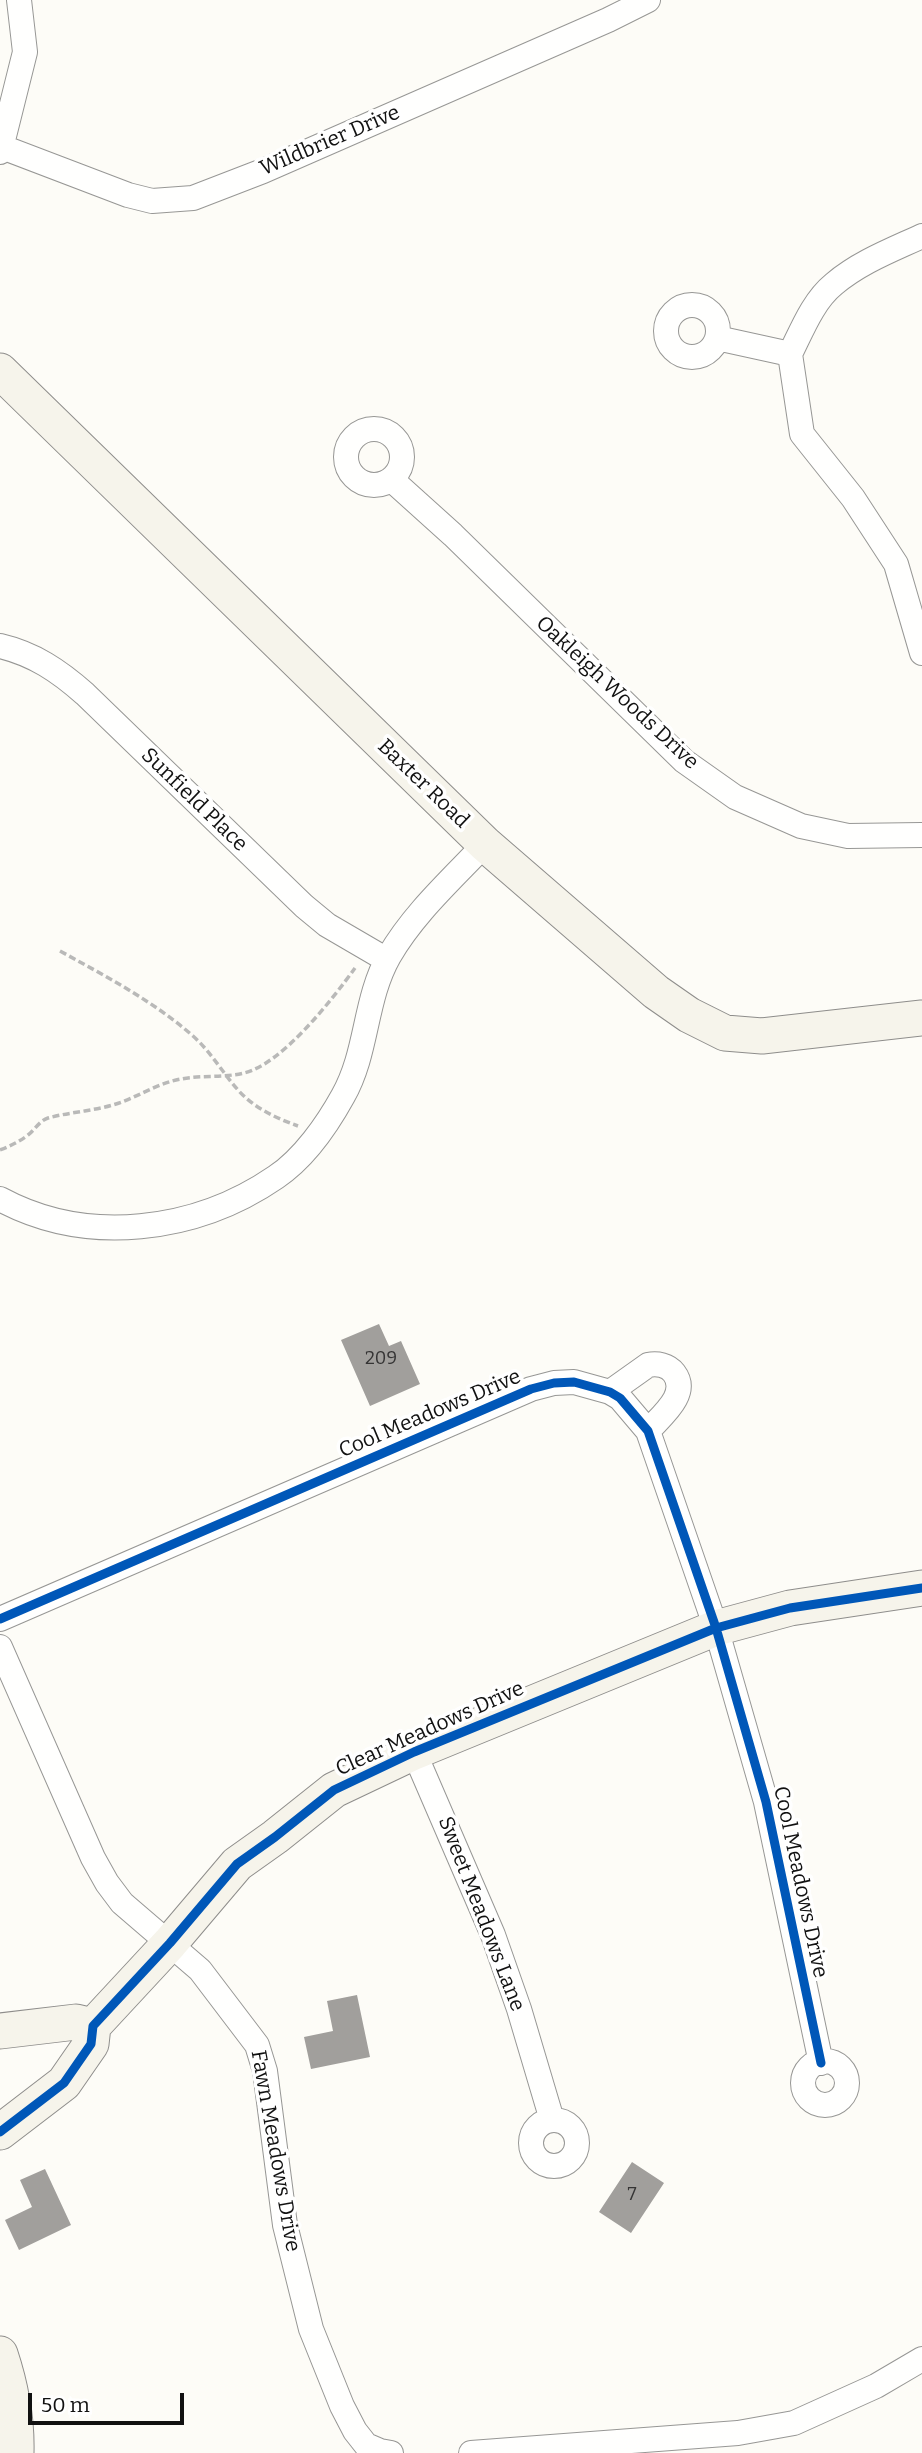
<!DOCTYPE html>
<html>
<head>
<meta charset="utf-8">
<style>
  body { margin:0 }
  #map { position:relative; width:922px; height:2453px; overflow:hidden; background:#fdfcf7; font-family:Bitter,serif }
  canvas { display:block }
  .scale { position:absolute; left:28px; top:2393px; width:156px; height:32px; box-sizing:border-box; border:4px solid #111; border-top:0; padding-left:9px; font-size:21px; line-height:24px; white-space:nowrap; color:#111; -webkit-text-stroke:5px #fff; paint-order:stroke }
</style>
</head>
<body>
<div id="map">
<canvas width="922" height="2453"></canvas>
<div class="scale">50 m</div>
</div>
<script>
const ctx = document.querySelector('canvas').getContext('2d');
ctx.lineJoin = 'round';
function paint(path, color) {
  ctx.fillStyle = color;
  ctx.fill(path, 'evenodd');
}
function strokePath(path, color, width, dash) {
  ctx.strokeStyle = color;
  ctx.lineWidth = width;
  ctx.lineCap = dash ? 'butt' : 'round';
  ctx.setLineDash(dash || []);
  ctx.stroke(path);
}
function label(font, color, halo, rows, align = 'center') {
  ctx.font = font + ' Bitter,serif';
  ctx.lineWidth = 7;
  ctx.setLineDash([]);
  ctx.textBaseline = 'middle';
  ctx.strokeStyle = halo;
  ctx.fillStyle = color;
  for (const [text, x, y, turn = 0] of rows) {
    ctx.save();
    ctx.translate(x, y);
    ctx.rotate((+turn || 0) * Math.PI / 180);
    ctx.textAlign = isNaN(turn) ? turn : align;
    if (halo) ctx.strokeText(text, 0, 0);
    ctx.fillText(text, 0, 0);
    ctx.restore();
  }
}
paint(new Path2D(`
  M379,1324l10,22 12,-5 19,43 -50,22 -29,-66z
  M357,1995l13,62 -59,12 -7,-32 29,-6 -6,-30z
  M632,2162l32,21 -33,50 -32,-21z
  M45,2169l26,56 -52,25 -14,-30 27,-13 -12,-27z`), '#a19f9c');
const street = new Path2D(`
  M2,147l126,48 24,6 41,-3 70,-27 345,-151 40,-20
  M0,152l25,-100 -6,-52
  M666 331a26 26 0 1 1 52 0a26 26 0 1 1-52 0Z
  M717,338l73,16
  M790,354l12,80 51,64 43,66 26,89
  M790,354c12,-24 23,-53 44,-70 26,-22 58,-34 88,-48
  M346 457a28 28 0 1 1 56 0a28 28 0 1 1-56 0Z
  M392,480l61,55 231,226 51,36 66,29 47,10 74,-1
  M0,646c34,8 59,25 85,48l219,212 23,19 60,35
  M0,1199c87,47 196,33 276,-22 27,-18 51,-52 67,-81 25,-44 21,-96 46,-140 25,-43 62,-76 96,-112
  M610,1392l38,-27c9,-2 20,0 26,8 16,21 -13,43 -26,58
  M0,1619l531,-230 23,-6 20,-1 36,10 10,6 28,33 68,197 50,174 55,261
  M0,1647l93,211 14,25 15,20 78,67 57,75 8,26 20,154 26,104 31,77 13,25 11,14 14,6 11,2
  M414,1752l79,183 26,74 33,111
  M803 2083a22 22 0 1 1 44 0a22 22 0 1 1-44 0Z
  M531 2143a23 23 0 1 1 46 0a23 23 0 1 1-46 0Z
  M471,2453l267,-20 56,-10 82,-37 46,-27`);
const secondary = new Path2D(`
  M0,371l485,473 171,148 33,23 36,18 37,3 160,-18
  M0,2031l76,-9 17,4
  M0,2132l64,-49 27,-39 2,-18 77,-83 67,-79 38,-27 59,-47 80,-38 302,-124 74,-20 132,-20
  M0,2354c11,33 17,64 16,99`);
strokePath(street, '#979795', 26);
strokePath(secondary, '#8e8d8b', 37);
strokePath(new Path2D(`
  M60,951c47,26 93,50 133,85 18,16 29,36 45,54 16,18 38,28 60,36
  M0,1150c10,-4 19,-8 28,-15 7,-5 11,-14 20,-17 22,-6 46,-7 68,-14 22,-7 42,-21 65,-25 21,-4 42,-1 63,-6 38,-9 88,-73 111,-105`), '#b9b9b8', 3.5, [7, 3.5]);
strokePath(street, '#fffffe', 24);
strokePath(secondary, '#f6f4eb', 35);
strokePath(new Path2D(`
  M0,1619l531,-230 23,-6 20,-1 36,10 10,6 28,33 68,197 50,174 55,261
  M0,2132l64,-49 27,-39 2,-18 77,-83 67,-79 38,-27 59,-47 80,-38 302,-124 74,-20 132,-20`), '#0057b8', 9);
label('18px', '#353434', null, [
  ["209",381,1359],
  ["7",632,2195]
]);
label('21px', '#111', '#fff', [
  ["Wildbrier Drive",330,141,-23],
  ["Oakleigh Woods Drive",617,693,43],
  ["Baxter Road",423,784,44],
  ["Sunfield Place",194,800,44],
  ["Cool Meadows Drive",430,1414,-23],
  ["Clear Meadows Drive",430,1729,-24],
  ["Cool Meadows Drive",800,1882,78],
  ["Sweet Meadows Lane",481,1914,69],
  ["Fawn Meadows Drive",275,2151,80]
]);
</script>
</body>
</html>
